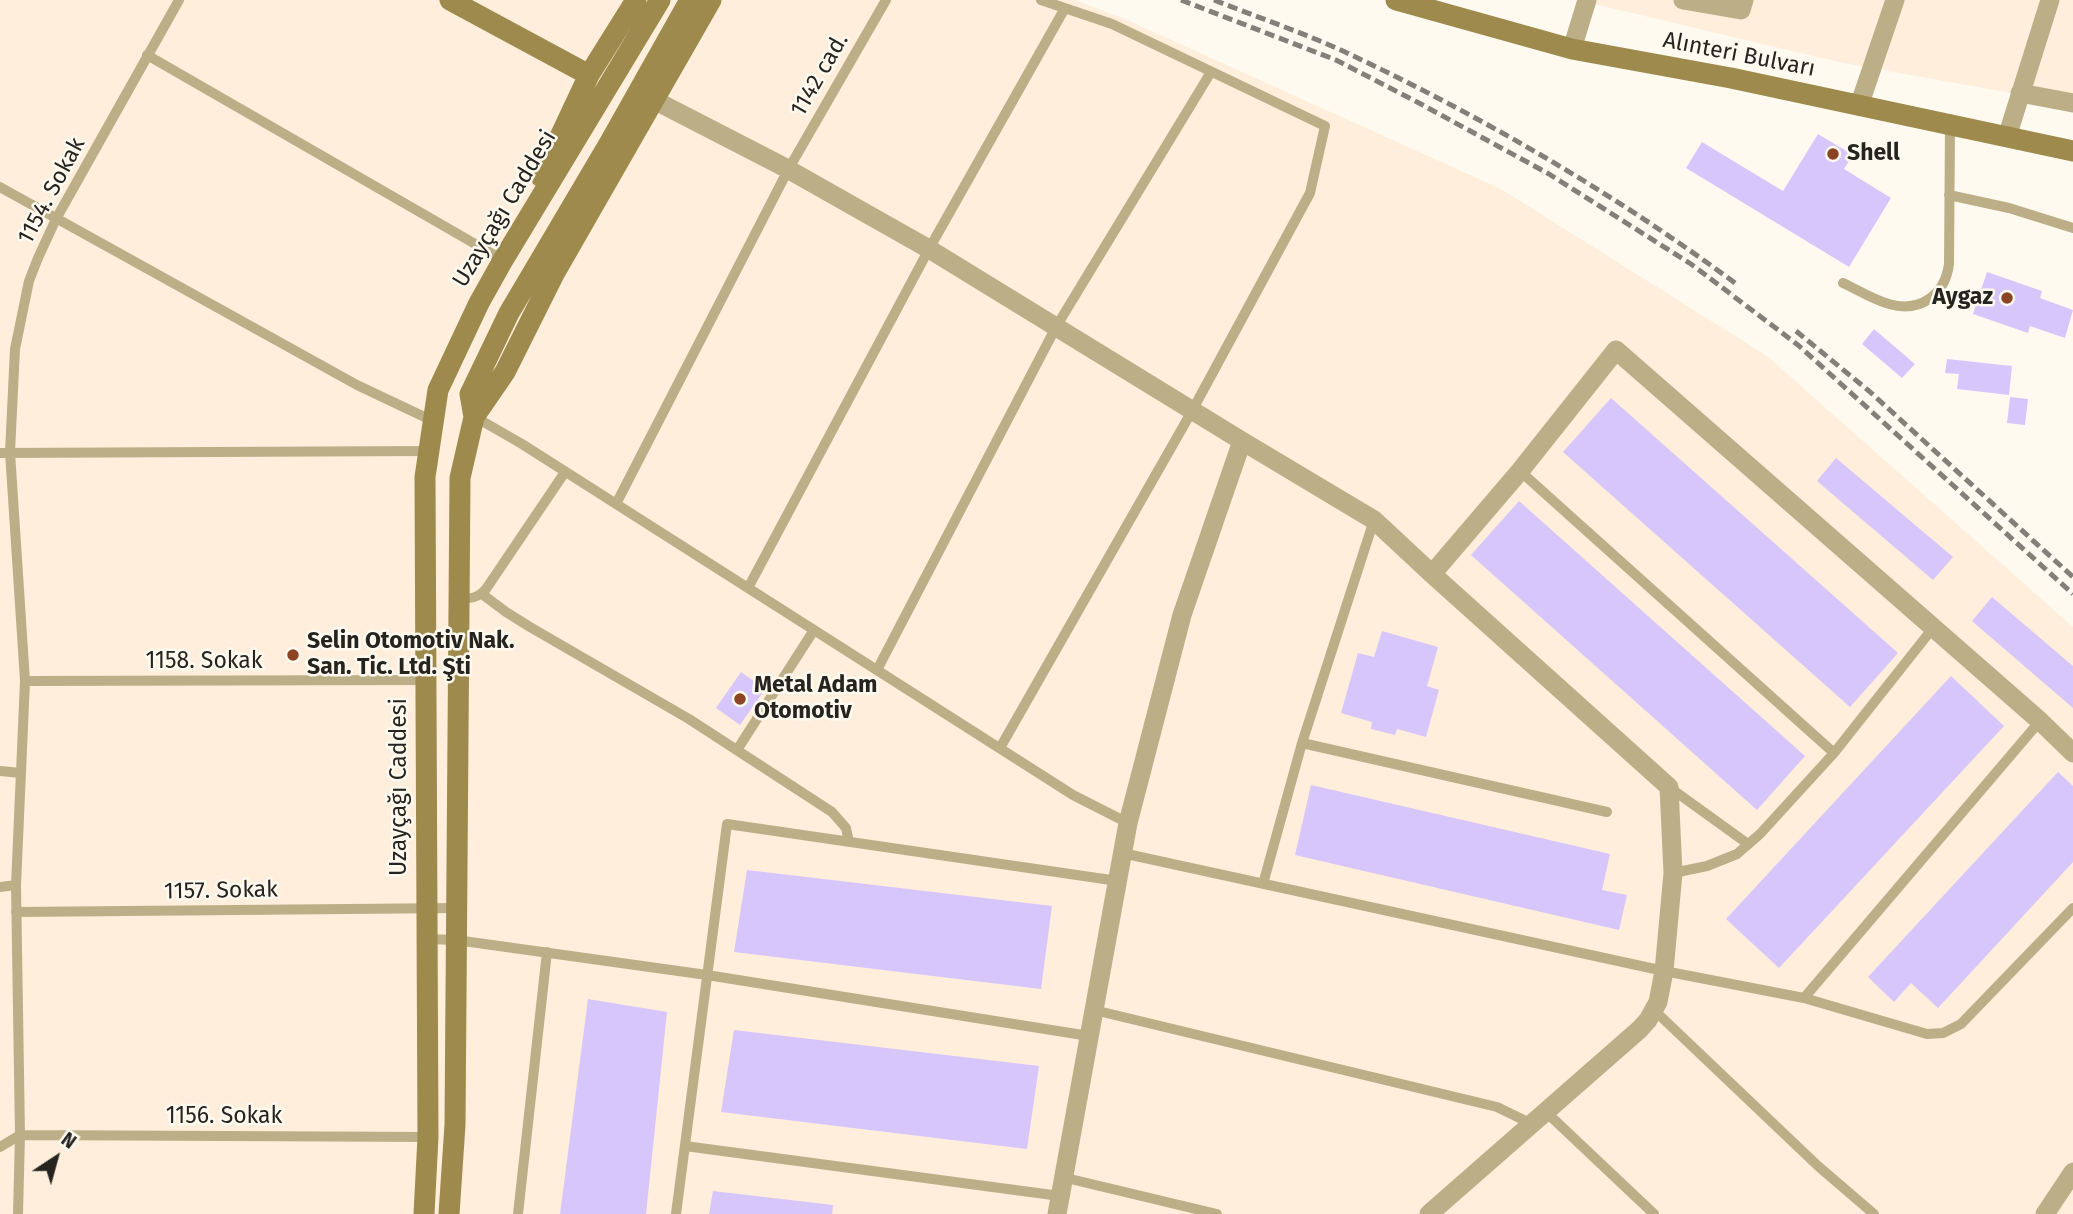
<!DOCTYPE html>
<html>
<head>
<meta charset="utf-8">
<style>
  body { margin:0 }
  #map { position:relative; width:2073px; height:1214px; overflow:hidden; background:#fffaf0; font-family:"Fira Sans",sans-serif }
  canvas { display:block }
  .north { position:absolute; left:21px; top:1123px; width:70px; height:70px; -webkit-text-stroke:5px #fffaf0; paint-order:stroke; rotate:36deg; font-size:19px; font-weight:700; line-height:28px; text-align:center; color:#26241f }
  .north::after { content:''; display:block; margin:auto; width:24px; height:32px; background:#26241f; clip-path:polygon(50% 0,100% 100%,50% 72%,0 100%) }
</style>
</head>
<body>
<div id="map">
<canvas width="2073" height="1214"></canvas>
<div class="north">N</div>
</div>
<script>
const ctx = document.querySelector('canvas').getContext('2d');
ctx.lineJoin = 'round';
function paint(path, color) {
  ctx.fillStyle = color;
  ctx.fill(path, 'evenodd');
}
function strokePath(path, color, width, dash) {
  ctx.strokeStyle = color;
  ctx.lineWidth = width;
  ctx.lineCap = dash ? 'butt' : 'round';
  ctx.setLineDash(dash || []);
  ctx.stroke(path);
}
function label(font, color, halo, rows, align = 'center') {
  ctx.font = font + ' "Fira Sans",sans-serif';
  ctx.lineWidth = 5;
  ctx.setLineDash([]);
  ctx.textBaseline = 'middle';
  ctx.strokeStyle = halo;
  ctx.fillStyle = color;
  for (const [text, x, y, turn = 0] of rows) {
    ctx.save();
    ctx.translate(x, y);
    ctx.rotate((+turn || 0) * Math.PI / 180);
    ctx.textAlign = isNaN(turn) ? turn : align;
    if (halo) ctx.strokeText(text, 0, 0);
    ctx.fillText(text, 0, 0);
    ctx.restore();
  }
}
paint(new Path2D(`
  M0,0h1075l52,20 374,169 266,167 306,271v587h-2073z
  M1577,0h496v104l-230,-41z`), '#feeedb');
paint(new Path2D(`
  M1818,134l35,21 -9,14 47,29 -42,69 -163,-99 16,-26 81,49z
  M1987,272l55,19 -2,7 33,12 -8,28 -35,-12 -2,7 -55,-19z
  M1874,329l41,35 -13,14 -40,-34z
  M1947,359l65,7 -3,29 -52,-6 2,-15 -14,-1z
  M2010,397l18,2 -3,26 -18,-2z
  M1611,398l287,255 -48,54 -287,-255z
  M1836,458l117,99 -20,23 -116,-99z
  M1519,501l286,255 -48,54 -286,-255z
  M1992,597l81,69v42l-101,-87z
  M1382,631l56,16 -11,39 12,4 -13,47 -29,-8 -2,6 -24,-6 1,-7 -31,-9 17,-60 16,4z
  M741,672l24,17 -25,36 -24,-17z
  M1951,676l53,50 -225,242 -53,-49z
  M2058,772l15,14v76l-135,146 -27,-25 -17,19 -26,-25z
  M1311,785l299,69 -8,36 25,5 -8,35 -324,-75z
  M747,870l305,36 -11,83 -307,-37z
  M588,999l79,13 -21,202h-86z
  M734,1030l305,36 -12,83 -306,-37z
  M713,1191l120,14 -1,9h-123z`), '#d7c6fb');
strokePath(new Path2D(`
  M147,55l356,205
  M0,187l357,198 76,36
  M1949,195l60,13 64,20
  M1843,283c15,7 31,17 46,21 31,9 56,-9 60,-40l1,-138
  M475,417l47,27 551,351 55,28
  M0,453l428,-2
  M1520,471l314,282
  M616,504l172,-334 98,-170
  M748,588l181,-339 136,-241
  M482,594l24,18 24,15 159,92 143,93 14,16 3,14
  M459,597c11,3 19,1 27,-8l79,-117
  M877,670l179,-343 155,-255
  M25,681l401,-1
  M1302,743l305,69
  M1000,748l192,-337 118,-218 15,-67 -213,-102 -71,-24
  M737,750l77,-120
  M0,771l21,2
  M1669,787l79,57
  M1122,853l542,118 140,27 123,36 16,-1 18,-9 112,-116
  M1673,873l34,-7 30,-12 23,-20 74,-81 99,-125
  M1263,884l39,-141 72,-223
  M0,887l16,-2
  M16,912l441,-4
  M428,939l28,1 251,35 382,61
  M1804,998l236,-277
  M1094,1010l403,97 35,17
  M1655,1011l163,155 56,48
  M1546,1112l108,102
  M685,1146l375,50
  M0,1147l20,-12 408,2
  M1062,1177l155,37
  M18,1214l2,-79 -4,-250 9,-204 -15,-229 5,-103 14,-68 9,-23 18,-39 123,-219
  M518,1214l29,-262
  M676,1214l51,-390 391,57`), '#bcaf87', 10);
strokePath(new Path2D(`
  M1683,0l58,10 3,-10
  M1572,49l15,-49
  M2020,93l53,10
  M654,100l130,67 145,82 313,192 132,79 58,54 237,213 4,86 -9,98 -6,31 -10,18 -8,9 -211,185
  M1859,106l36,-106
  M2007,137l43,-137
  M1432,574l88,-103 96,-121 424,371 33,32
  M1057,1214l71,-391 54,-208 60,-174
  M2045,1214l28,-42`), '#bcaf87', 19);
strokePath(new Path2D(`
  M450,0l139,75
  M1396,0l176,49 159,29 342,73
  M541,177l48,-102 47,-75
  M474,417l31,-45 49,-98 157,-274
  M424,1214l4,-77 -3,-660 13,-87 41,-87 24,-43 157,-260
  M449,1214l6,-89 5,-647 14,-61 -4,-23 39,-81 101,-171 80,-142`), '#9d8a4c', 21);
strokePath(new Path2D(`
  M1181,0l155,60 83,43 130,71 142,90 107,81 275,249
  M1214,0c43,17 87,32 129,51 138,65 269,141 392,232
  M1796,331l73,60 204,186`), '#838079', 5, [10, 5]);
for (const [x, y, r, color] of [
  [1833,154,7,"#8d4425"],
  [2007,298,7,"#8d4425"],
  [293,655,7,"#8d4425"],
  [740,699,7,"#8d4425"]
]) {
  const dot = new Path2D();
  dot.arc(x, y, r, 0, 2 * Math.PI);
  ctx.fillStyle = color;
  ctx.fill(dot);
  strokePath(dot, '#fffaf0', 2.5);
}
label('23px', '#26241f', '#fffaf0', [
  ["Alınteri Bulvarı",1739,55,11],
  ["1142 cad.",820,75,-60],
  ["1154. Sokak",52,191,-62],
  ["Uzayçağı Caddesi",505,209,-59],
  ["1158. Sokak",204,662],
  ["Uzayçağı Caddesi",400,787,-90],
  ["1157. Sokak",221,891,-1],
  ["1156. Sokak",224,1117]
]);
label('bold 23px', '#26241f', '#fffaf0', [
  ["Shell",1847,154],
  ["Aygaz",1993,298,"right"],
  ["Selin Otomotiv Nak.",307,642],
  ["San. Tic. Ltd. Şti",307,668],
  ["Metal Adam",754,686],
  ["Otomotiv",754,712]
], 'left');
</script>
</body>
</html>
